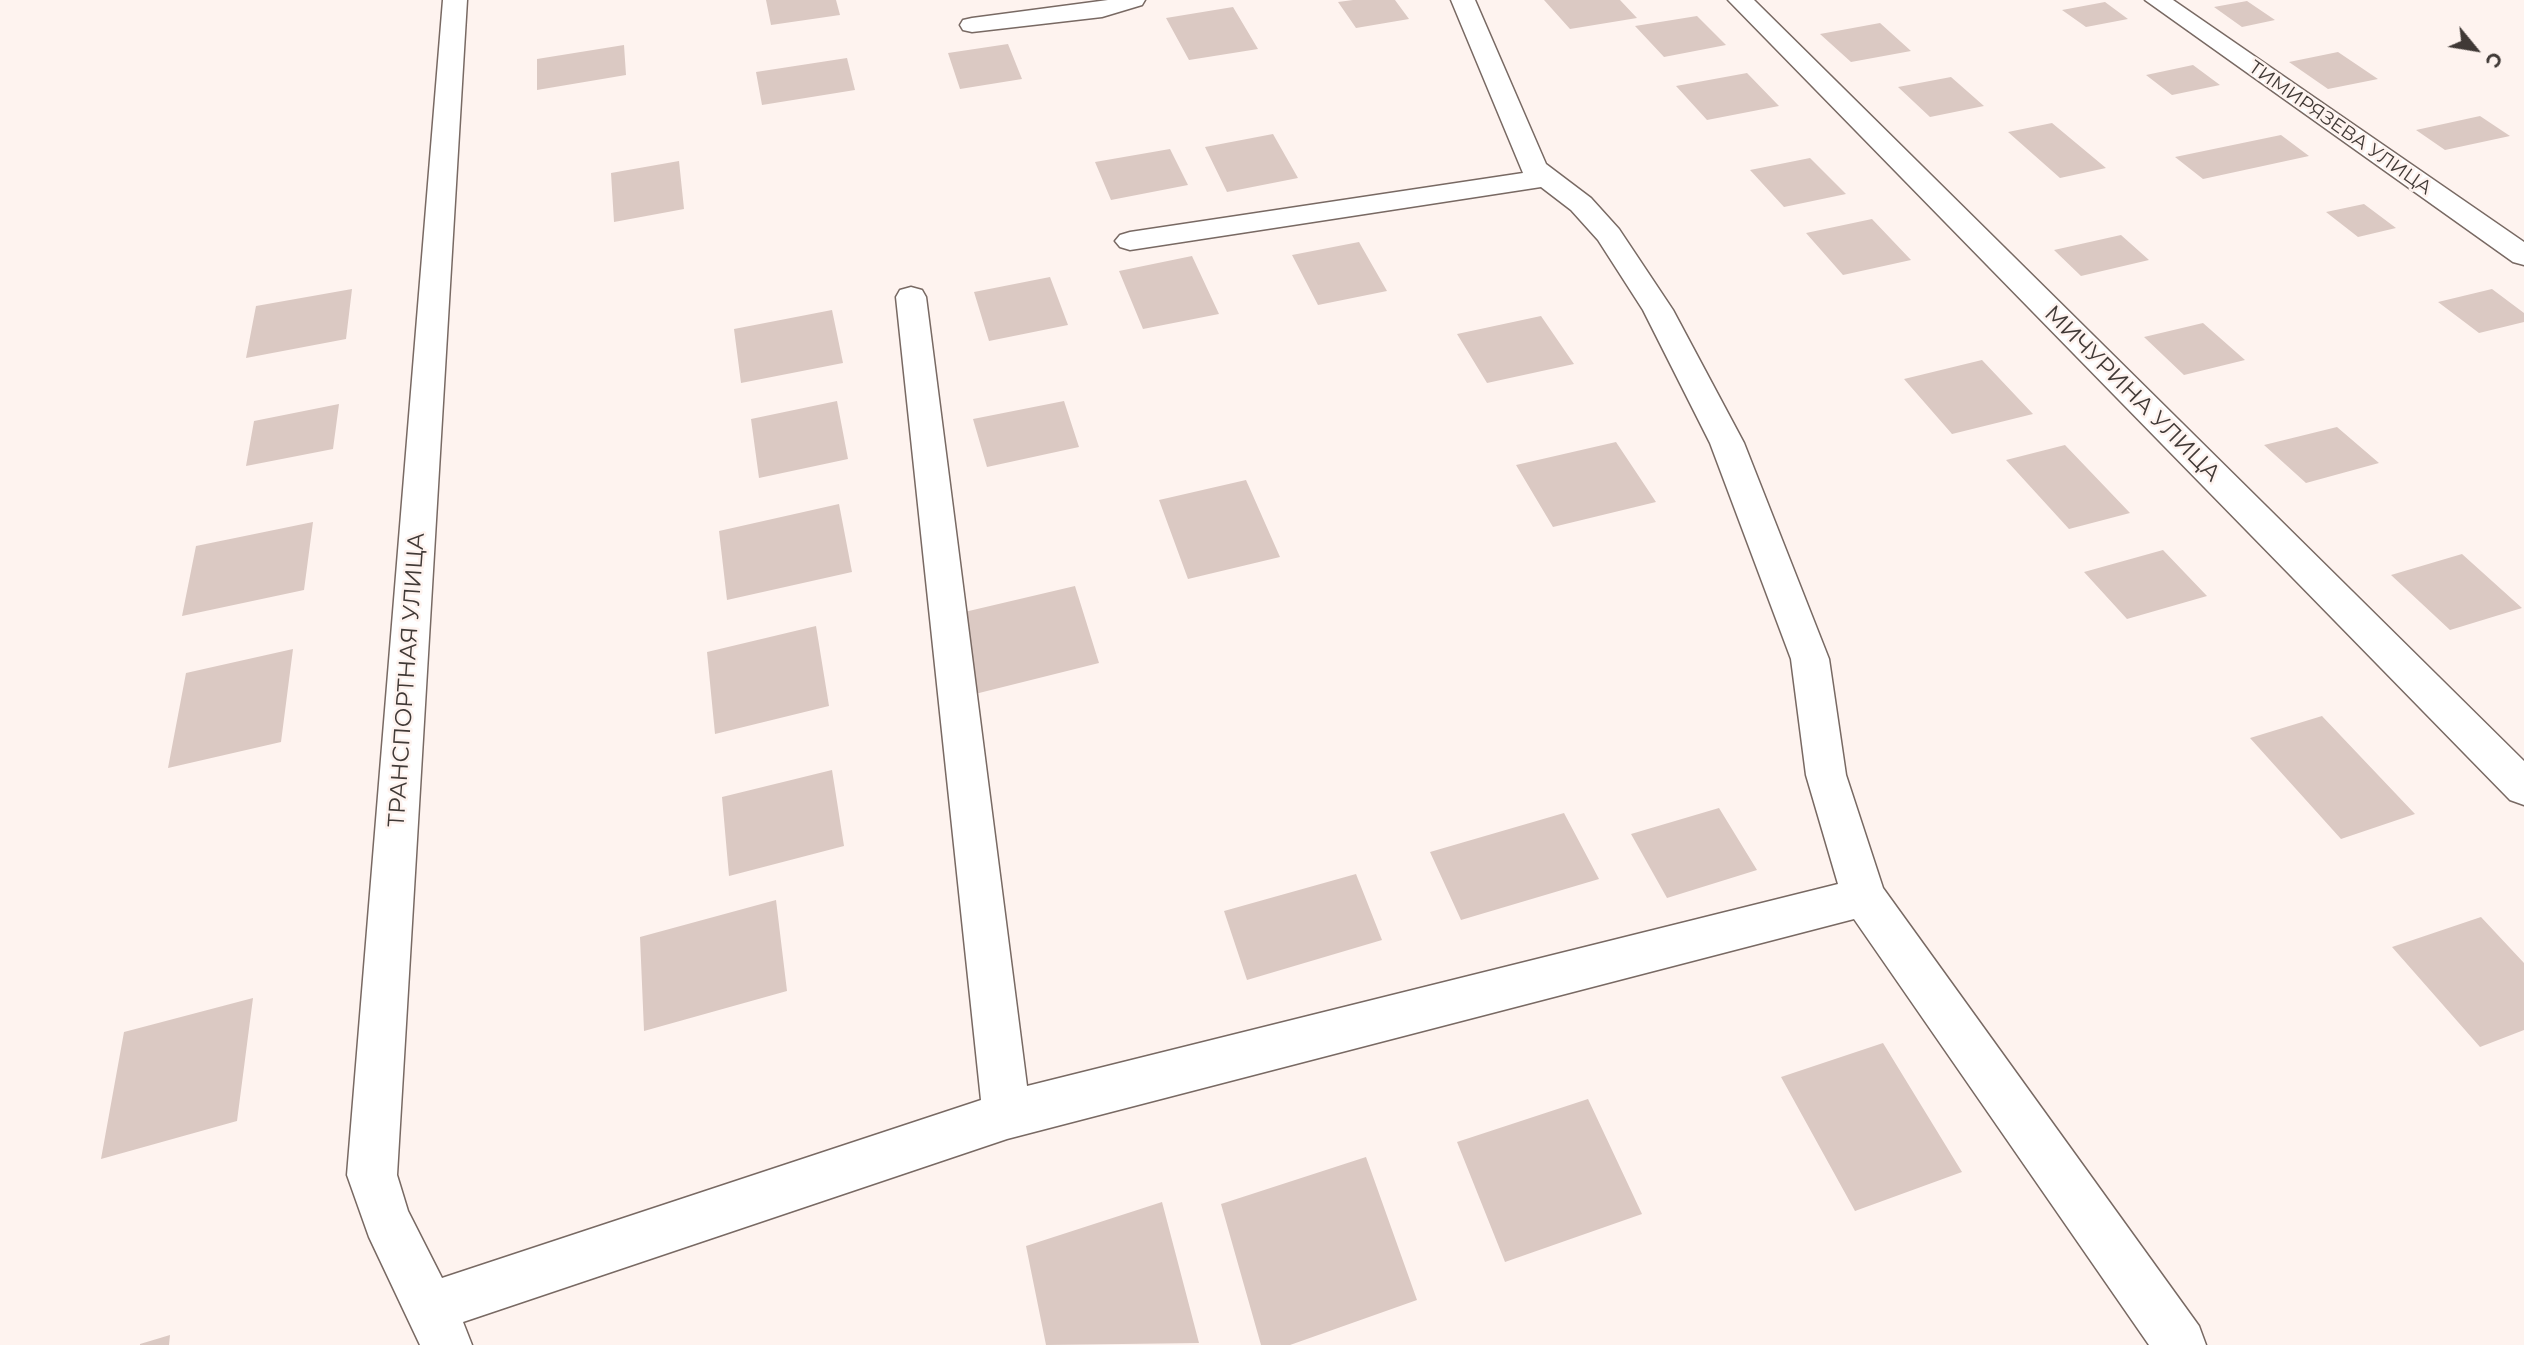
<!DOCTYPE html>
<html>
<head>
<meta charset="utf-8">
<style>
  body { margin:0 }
  #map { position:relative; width:2524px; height:1345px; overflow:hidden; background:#fef3ef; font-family:Montserrat,sans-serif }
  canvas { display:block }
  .north { position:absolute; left:2440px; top:14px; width:70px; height:70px; -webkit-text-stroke:5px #fef3ef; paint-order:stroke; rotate:120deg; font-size:19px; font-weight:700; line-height:28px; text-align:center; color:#403936 }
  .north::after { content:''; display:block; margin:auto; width:24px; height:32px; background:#403936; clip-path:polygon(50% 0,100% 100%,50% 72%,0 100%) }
</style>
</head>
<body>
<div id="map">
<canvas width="2524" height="1345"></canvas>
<div class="north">С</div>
</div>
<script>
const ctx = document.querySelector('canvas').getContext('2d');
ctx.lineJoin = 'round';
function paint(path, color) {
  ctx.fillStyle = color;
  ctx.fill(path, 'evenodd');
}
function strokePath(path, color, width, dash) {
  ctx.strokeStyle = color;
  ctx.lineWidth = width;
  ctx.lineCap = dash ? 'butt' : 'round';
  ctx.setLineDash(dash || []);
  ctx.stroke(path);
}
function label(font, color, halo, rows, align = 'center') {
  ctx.font = font + ' Montserrat,sans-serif';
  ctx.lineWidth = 5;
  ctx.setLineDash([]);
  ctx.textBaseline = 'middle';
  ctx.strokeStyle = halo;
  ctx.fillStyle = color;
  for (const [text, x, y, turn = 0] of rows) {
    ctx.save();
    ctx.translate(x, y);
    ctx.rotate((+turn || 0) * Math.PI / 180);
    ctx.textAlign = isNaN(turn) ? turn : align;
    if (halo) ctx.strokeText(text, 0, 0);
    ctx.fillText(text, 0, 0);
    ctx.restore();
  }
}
paint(new Path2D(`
  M766,0h70l4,15 -69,10z
  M1353,0h42l14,19 -53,9 -18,-26z
  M1544,0h76l17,18 -67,11z
  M2247,1l28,19 -33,7 -28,-20z
  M2105,2l23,17 -42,8 -24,-17z
  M1233,7l25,42 -69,11 -23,-42z
  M1697,16l29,29 -62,12 -29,-31z
  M1880,23l31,28 -60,11 -31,-28z
  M1008,44l14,35 -62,10 -12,-36z
  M624,45l2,30 -89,15v-31z
  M2338,52l40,27 -50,10 -39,-27z
  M847,58l8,32 -93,15 -6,-33z
  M2193,65l27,20 -48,10 -26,-20z
  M1747,73l32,33 -72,14 -31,-34z
  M1951,77l33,29 -54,11 -32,-30z
  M2480,116l30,20 -65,14 -29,-20z
  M2052,123l54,45 -46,10 -52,-46z
  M1273,134l25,44 -71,14 -22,-45z
  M2281,135l28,21 -106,23 -28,-22z
  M1170,149l18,36 -77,15 -16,-38z
  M1810,158l36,36 -62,13 -34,-37z
  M679,161l5,48 -70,13 -3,-49z
  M2364,204l32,24 -38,9 -32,-25z
  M1872,219l39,41 -68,15 -37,-42z
  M2121,235l28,25 -68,16 -27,-26z
  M1359,242l28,49 -69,14 -26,-50z
  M1192,256l27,58 -76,15 -24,-58z
  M1050,277l18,48 -79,16 -15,-49z
  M352,289l-6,50 -100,19 10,-52z
  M2492,289l32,24v9l-45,11 -41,-31z
  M832,310l11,53 -102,20 -7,-54z
  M1541,316l33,48 -87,19 -30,-49z
  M2203,323l42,37 -61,15 -40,-38z
  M1982,360l51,54 -81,20 -48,-55z
  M837,401l11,58 -89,19 -8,-59z
  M1064,401l15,46 -92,20 -14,-48z
  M339,404l-6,45 -87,17 8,-45z
  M2337,427l42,36 -73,20 -42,-38z
  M1616,442l40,60 -103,25 -37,-62z
  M2065,445l65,68 -61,16 -63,-69z
  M1246,480l34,77 -92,22 -29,-79z
  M839,504l13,68 -125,28 -8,-69z
  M313,522l-9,68 -122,26 14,-70z
  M2163,550l44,46 -80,23 -43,-47z
  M2462,554l60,54 -72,22 -59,-55z
  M1075,586l24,77 -124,31 -19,-80z
  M816,626l13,80 -114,28 -8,-82z
  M293,649l-12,93 -113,26 18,-95z
  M2322,716l93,98 -74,25 -91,-101z
  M832,770l12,76 -115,30 -7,-79z
  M1719,808l38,62 -90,28 -36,-64z
  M1564,813l35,66 -138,41 -31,-68z
  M1356,874l26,66 -135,40 -23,-69z
  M776,900l11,91 -143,40 -4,-94z
  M2481,917l43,46v67l-44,17 -88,-100z
  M253,998l-16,123 -136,38 23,-127z
  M1883,1043l79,129 -107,39 -74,-134z
  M1588,1099l54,115 -137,48 -48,-120z
  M1366,1157l51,143 -127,45h-29l-40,-141z
  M1162,1202l37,141 -153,2 -20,-99z
  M170,1335l-1,10h-29v-1z`), '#dbc9c3');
const minor = new Path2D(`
  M443,0h24l-70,1175 11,36 34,67 539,-178 -85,-803 4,-7 11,-3 11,3 4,7 101,789 811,-202 -32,-109 -15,-116 -81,-216 -67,-133 -45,-70 -27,-30 -30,-23 -411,63 -10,-3 -5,-6 5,-6 10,-3 393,-59 -72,-173h24l71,164 45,34 28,31 54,81 71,133 85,216 17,116 37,113 316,438 7,19h-57l-295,-426 -847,220 -544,183 9,23h-52l-51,-108 -22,-62z
  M1108,0h37l-3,5 -40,12 -130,15 -9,-2 -3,-5 3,-5 9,-2z
  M1728,0h26l770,761v44l-14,-5z
  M2145,0h28l351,242v23l-11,-3z`);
strokePath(minor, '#786963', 3);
paint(minor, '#fff');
label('19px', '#403936', '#fef3ef', [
  ["ТИМИРЯЗЕВА УЛИЦА",2340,128,35]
]);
label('23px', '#403936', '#fef3ef', [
  ["МИЧУРИНА УЛИЦА",2132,394,45],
  ["ТРАНСПОРТНАЯ УЛИЦА",407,680,-86]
]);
</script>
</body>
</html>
